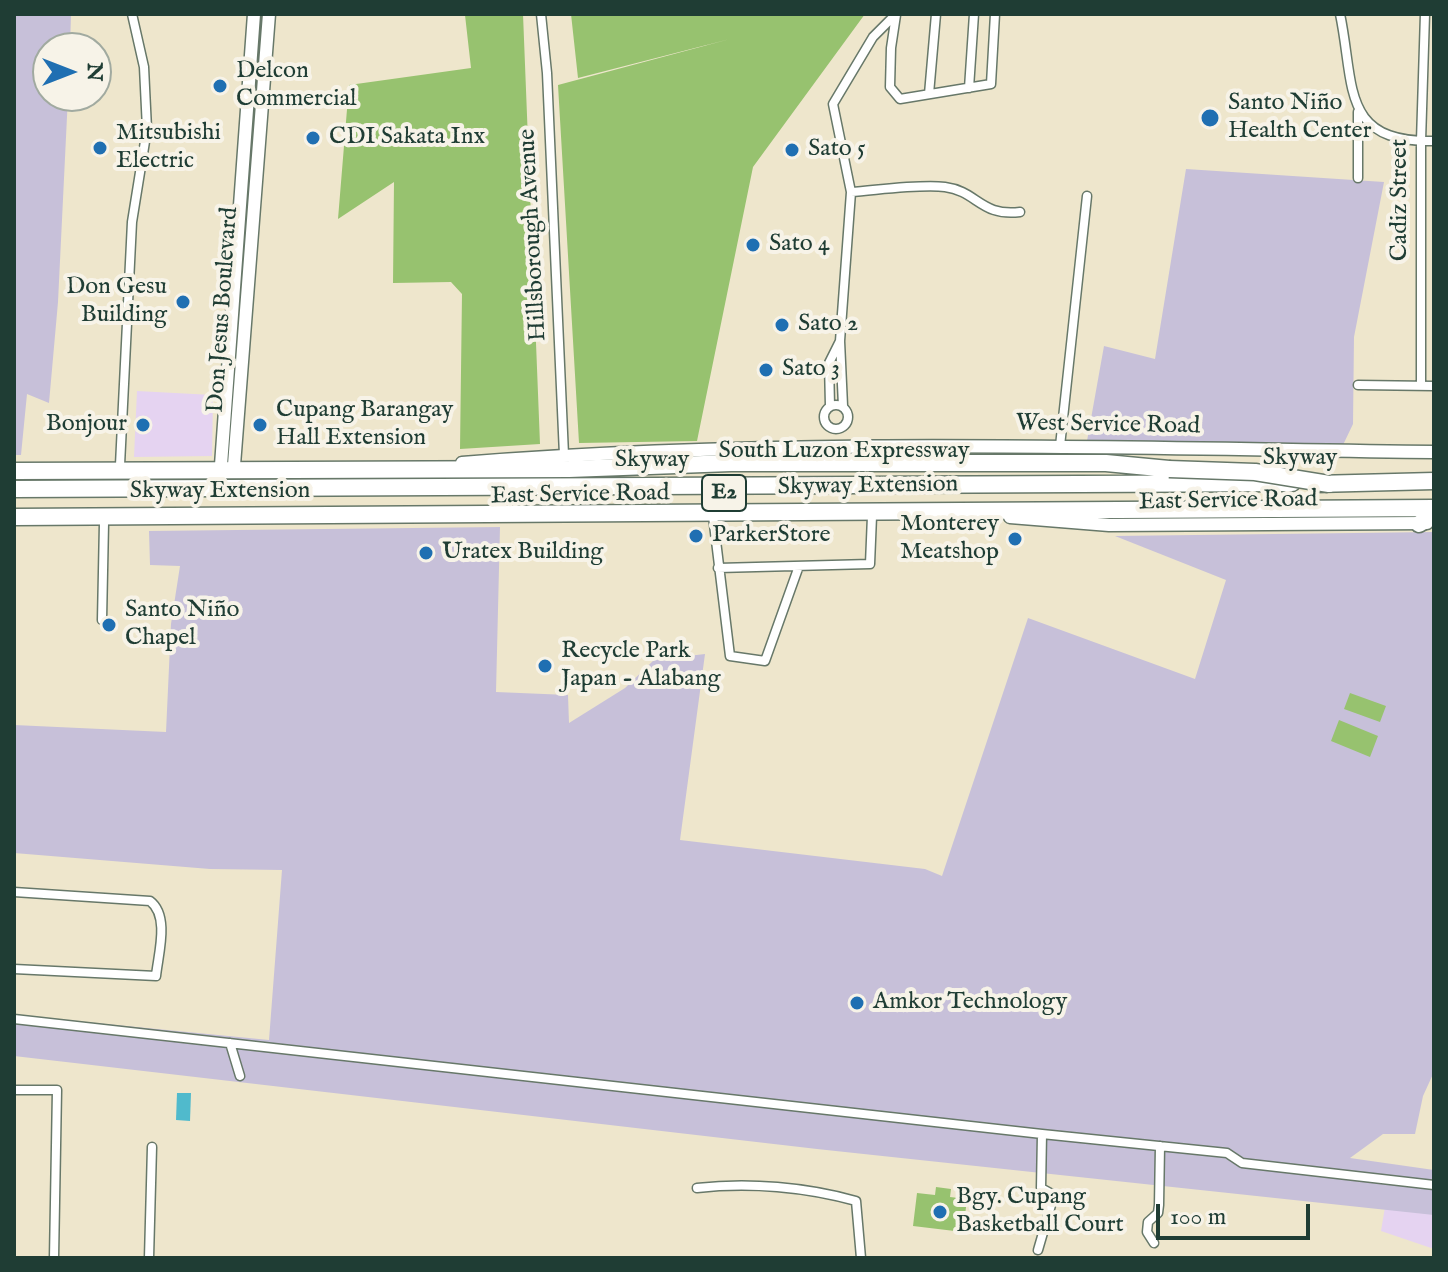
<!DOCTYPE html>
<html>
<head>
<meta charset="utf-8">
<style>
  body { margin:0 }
  #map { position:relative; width:1448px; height:1272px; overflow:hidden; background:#eee6cc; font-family:"IM FELL English",serif }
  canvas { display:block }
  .frame { position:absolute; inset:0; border:16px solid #1f3d34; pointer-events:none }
  .north { position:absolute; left:32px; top:32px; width:80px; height:80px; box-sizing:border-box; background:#f7f3e8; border:2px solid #a1aaa0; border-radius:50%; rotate:90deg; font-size:22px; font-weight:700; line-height:32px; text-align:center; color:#1f3d34 }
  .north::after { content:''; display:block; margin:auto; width:28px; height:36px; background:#1f6fb2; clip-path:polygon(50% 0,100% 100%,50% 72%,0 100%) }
  .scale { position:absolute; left:1156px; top:1204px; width:154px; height:36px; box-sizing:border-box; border:4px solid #1f3d34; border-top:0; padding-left:10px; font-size:24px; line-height:28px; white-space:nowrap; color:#1f3d34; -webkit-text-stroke:6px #f7f3e8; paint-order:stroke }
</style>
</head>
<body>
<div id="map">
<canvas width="1448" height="1272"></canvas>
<div class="frame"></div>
<div class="north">N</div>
<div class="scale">100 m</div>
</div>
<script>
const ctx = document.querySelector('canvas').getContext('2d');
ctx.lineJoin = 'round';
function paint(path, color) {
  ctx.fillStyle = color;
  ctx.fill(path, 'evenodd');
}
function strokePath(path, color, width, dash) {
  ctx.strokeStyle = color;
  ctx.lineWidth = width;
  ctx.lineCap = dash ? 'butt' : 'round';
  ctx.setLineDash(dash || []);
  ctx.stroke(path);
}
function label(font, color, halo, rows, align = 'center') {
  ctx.font = font + ' "IM FELL English",serif';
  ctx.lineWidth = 8;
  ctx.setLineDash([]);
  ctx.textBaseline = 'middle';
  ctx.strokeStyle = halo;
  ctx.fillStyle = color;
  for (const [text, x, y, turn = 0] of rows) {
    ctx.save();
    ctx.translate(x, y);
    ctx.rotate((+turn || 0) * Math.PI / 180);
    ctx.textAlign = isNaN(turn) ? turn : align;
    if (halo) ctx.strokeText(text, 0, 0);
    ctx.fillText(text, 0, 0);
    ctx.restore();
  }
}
paint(new Path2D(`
  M137,391l76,4 -1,61 -78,1z
  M1386,1201l48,9v39l-53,-18z`), '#e5d3f1');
paint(new Path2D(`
  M14,14h57l-1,34h-22v48h20l-10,206 -9,101 -22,-9 -6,61h-7z
  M1186,169l198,13 -30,155 -1,87 -10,21 -256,-4 17,-95 51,13z
  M500,527l-4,165 72,3 1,28 56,-35 29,-28 51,-6 -25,186 245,29 17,7 86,-258 167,61 31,-99 -111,-44 319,-4v540l-11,24 -8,38h-32l-33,24 84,12v45l-617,-66 -803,-93v-41l255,25 13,-170 -72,-1 -196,-16v-128l152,7 5,-108 9,-58 -30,-1 -1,-34z`), '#c7c0d9');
paint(new Path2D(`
  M523,14l17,430 -80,5 2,-155 -11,-12 -58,1 1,-101 -56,37 11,-134 122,-17 -6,-53z
  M571,14h294l-112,153 -56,274 -118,2 -21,-358 172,-46 -152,39z
  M1350,693l36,13 -6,16 -36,-13z
  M1339,720l39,16 -8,21 -39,-16z
  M936,1187l15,2 -1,8 17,2 -4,33 -50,-6 4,-33 18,2z`), '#97c26f');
paint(new Path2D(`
  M177,1093h14l-1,28 -14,-1z`), '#50bacc');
const street = new Path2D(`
  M541,14l6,59 17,382
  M1340,14c15,71 0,129 94,127
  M896,15l-5,33 -1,39 10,12 91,-15 4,-70
  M969,88l5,-74
  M929,94l7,-80
  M1358,178v-66
  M851,192c28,-2 68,-8 94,-5 32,4 36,30 75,25
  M1358,385l76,1
  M1421,386v-245l4,-127
  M824 417a12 12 0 1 1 24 0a12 12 0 1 1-24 0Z
  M830,406l-1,-43 11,-22
  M843,406l-3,-65 11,-149 -18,-88 40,-67 23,-23
  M1060,446l27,-250
  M120,465l12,-243 15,-93 -3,-62 -12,-53
  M713,516l17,140 35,5 34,-95
  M718,568l152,-4 2,-48
  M102,620l2,-97
  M14,892l136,9c20,15 8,54 6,75l-142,-7
  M14,1019l1028,115 185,19 15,10 192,22
  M230,1043l10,33
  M14,1090h43l-3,168
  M697,1188c52,-6 109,-1 159,13l5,57
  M1154,1243l-7,-11 1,-10 10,-9 1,-8 1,-59
  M1038,1250l16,-55 -13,-7 1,-54
  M149,1258l3,-111`);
const secondary = new Path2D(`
  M462,463c324,-26 648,-15 972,-11
  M221,465l33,-451
  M234,465l35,-451
  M1010,517l99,8 318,-2`);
const highway = new Path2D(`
  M14,471l555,-2 162,-6h375l63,6
  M1316,484l118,-3
  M14,489l1278,-6
  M14,517l1420,-9
  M1419,524l15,-9`);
strokePath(street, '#677869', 11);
strokePath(secondary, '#677869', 15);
strokePath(highway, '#677869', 19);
strokePath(street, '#fff', 8);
strokePath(secondary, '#fff', 12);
strokePath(highway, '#fff', 16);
const highwayBridge = new Path2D(`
  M1169,469l86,3 74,12`);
strokePath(highwayBridge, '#677869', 19, []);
strokePath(highwayBridge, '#fff', 16);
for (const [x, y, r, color] of [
  [220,86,8,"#1f6fb2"],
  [1210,118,10,"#1f6fb2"],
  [313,138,8,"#1f6fb2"],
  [100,148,8,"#1f6fb2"],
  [792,150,8,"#1f6fb2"],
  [753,245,8,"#1f6fb2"],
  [183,302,8,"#1f6fb2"],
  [782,325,8,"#1f6fb2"],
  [766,370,8,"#1f6fb2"],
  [143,425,8,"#1f6fb2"],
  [260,425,8,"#1f6fb2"],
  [696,536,8,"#1f6fb2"],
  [1015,539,8,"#1f6fb2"],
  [426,553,8,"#1f6fb2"],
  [109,625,8,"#1f6fb2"],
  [545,666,8,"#1f6fb2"],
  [857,1003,8,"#1f6fb2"],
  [940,1212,8,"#1f6fb2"]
]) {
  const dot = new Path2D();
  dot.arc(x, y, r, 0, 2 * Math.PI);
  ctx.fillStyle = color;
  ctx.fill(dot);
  strokePath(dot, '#f7f3e8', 3);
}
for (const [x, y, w] of [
  [724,493,44]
]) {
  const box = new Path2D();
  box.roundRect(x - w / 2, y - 18, w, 36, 6);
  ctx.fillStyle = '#f7f3e8';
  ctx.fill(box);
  strokePath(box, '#1f3d34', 2);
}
label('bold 22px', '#1f3d34', null, [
  ["E2",724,493]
]);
label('24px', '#1f3d34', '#f7f3e8', [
  ["Delcon",236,72],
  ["Commercial",236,100],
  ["Santo Niño",1228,104],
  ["Health Center",1228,132],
  ["Mitsubishi",116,134],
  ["Electric",116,162],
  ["CDI Sakata Inx",329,138],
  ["Sato 5",808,150],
  ["Sato 4",769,245],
  ["Don Gesu",167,288,"right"],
  ["Building",167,316,"right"],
  ["Sato 2",798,325],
  ["Sato 3",782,370],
  ["Cupang Barangay",276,411],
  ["Hall Extension",276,439],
  ["Bonjour",127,425,"right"],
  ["Monterey",999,525,"right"],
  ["Meatshop",999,553,"right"],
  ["ParkerStore",712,536],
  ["Uratex Building",442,553],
  ["Santo Niño",125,611],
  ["Chapel",125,639],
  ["Recycle Park",561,652],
  ["Japan - Alabang",561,680],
  ["Amkor Technology",873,1003],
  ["Bgy. Cupang",956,1198],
  ["Basketball Court",956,1226]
], 'left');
label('24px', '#1f3d34', '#f7f3e8', [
  ["Cadiz Street",1401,200,-90],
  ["Hillsborough Avenue",534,235,-93],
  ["Don Jesus Boulevard",224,310,-86],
  ["West Service Road",1108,426,1],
  ["South Luzon Expressway",844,452],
  ["Skyway",1300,459],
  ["Skyway",652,461],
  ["Skyway Extension",868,487,-1],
  ["Skyway Extension",220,492],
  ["East Service Road",580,496,-1],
  ["East Service Road",1228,502,-1]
]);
</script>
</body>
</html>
